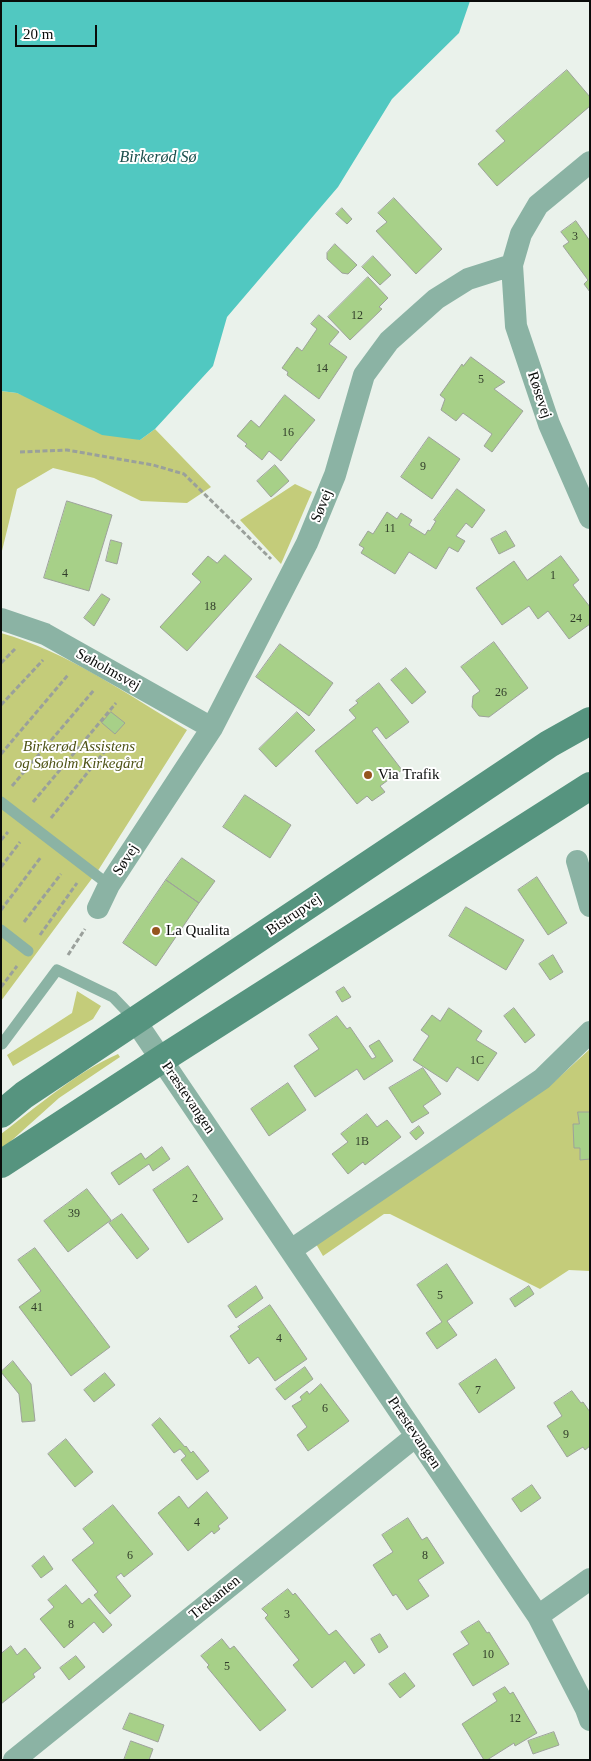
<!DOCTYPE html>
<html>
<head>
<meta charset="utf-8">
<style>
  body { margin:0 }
  #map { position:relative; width:591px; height:1761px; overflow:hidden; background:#eaf2eb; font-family:"Times New Roman",serif }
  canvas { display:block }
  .frame { position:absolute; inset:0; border:2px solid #0a0c0a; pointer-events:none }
  .scale { position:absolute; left:15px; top:25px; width:82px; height:22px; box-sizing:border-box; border:2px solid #0a0c0a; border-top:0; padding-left:6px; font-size:15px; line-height:18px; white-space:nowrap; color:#0a0c0a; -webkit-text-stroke:4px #fff; paint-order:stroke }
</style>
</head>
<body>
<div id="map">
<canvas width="591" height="1761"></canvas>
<div class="frame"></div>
<div class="scale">20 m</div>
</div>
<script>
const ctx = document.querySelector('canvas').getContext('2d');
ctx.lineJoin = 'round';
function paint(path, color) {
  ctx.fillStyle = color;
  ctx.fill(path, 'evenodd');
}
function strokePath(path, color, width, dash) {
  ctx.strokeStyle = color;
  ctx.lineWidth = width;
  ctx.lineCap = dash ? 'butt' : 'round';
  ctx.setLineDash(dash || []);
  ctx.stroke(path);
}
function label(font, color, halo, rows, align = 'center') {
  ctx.font = font + ' "Times New Roman",serif';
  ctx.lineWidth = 4;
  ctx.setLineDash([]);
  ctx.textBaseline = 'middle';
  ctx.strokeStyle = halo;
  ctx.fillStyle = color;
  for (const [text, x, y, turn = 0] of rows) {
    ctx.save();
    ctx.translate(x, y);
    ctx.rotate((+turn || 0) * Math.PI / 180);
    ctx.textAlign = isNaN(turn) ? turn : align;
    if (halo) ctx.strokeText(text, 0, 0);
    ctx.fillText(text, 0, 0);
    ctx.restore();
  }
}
paint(new Path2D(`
  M1,391l16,2 123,47 15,-11 56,58 -24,16 -46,-2 -47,-23 -41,-10 -36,21 -16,66z
  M295,484l17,8 -31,72 -41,-44z
  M1,633c67,19 127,62 186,97l-88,139 -98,132z
  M77,991l24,15 -8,13 -80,47 -6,-11 65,-42z
  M590,1049v222l-21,-1 -29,19 -150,-75h-6l-61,42 -7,-12 240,-164z
  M118,1054l2,3 -61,41 -58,52v-16c37,-28 74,-61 117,-80z`), '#c4cc7a');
paint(new Path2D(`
  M1,1h469l-11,32 -67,66 -54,88 -111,130 -14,49 -58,63 -15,11 -38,-5 -85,-42 -16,-2z`), '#51c8c1');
const building = new Path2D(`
  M567,70l23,27v9l-93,80 -19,-22 27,-23 -9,-10z
  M394,198l48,51 -26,25 -40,-43 11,-9 -9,-9z
  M342,208l10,11 -5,5 -11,-10z
  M576,221l14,20v51l-6,-8 4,-4 -25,-34 6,-4 -8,-10z
  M335,244l22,21 -9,9 -6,-1 -15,-14v-6z
  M373,256l18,19 -11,10 -18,-18z
  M368,277l20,21 -9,9 3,2 -32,31 -22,-23z
  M319,315l20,17 -10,12 18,13 -28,42 -32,-24 1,-3 -6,-4 15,-21 5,4 15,-22 -6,-5z
  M471,357l34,25 -11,7 29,22 -31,41 -8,-6 8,-12 -29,-21 -7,8 -15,-11 4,-11 -5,-4 22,-31 1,2z
  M285,395l30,25 -34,41 -12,-10 -7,9 -17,-14 2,-2 -10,-8 14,-16 8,7z
  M429,437l31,22 -28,40 -31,-22z
  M275,465l14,16 -18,16 -14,-16z
  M457,489l28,21 -13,18 -6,-5 -10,13 9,5 -7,11 -9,-5 -13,22 -27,-17 -14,22 -34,-21 3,-5 -5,-3 9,-14 5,3 14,-22 10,7 4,-6 11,7 -3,5 16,10 3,-5 2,1 6,-10 -2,-1z
  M67,501l45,14 -23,76 -45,-13z
  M506,531l9,15 -16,8 -8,-15z
  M111,540l11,3 -5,21 -11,-3z
  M225,555l27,24 -65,72 -27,-24 41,-45 -9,-8 16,-18 9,7z
  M561,556l18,24 -6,5 17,22v17l-21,15 -21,-28 -10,8 -9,-13 -27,19 -26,-37 38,-27 13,19z
  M102,594l8,5 -16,27 -10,-8z
  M494,642l34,46 -39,29 -10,-1 -7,-9 1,-11 7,-5 -19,-24z
  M280,644l53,39 -24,33 -53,-39z
  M406,668l20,24 -14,12 -21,-24z
  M379,683l30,39 -23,17 -9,-12 -5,4 30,39 -22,16 5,6 -13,9 -5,-5 -10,8 -42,-53 41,-33 -7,-8 9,-7 -2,-2z
  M111,712l14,11 -10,11 -13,-11z
  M297,712l18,18 -39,37 -17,-18z
  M245,795l46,30 -21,33 -47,-31z
  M182,858l33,23 -16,22 -33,-23z
  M537,877l30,46 -19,12 -30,-45z
  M166,880l33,23 -43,63 -33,-23z
  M466,907l58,33 -18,30 -57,-34z
  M553,955l10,17 -13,8 -11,-16z
  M344,987l7,10 -9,5 -6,-10z
  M449,1008l33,23 -6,9 21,13 -19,28 -21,-14 -10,15 -34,-22 16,-24 -8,-6 11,-15 8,6z
  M514,1008l21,27 -10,8 -21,-27z
  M337,1016l10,13 3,-2 22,32 4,-2 -7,-11 10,-6 14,21 -29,19 -7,-11 -42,28 -21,-31 25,-17 -10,-14z
  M423,1068l18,26 -18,12 6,7 -17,10 -23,-35z
  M288,1083l18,27 -37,26 -18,-27z
  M578,1112h12v47l-10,1v-12h-6l-1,-24h6z
  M367,1114l10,13 10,-7 14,17 -36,28 -2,-3 -15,12 -16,-20 16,-12 -7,-8z
  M419,1126l5,7 -8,7 -6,-7z
  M162,1147l8,12 -17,12 -4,-7 -30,21 -8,-12 30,-20 4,6z
  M188,1166l35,53 -35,24 -35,-53z
  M87,1189l24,31 -43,32 -24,-31z
  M122,1214l27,35 -12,10 -28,-36z
  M35,1248l75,99 -39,29 -52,-69 22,-16 -23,-31z
  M447,1264l26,39 -26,18 10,14 -20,14 -11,-16 16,-11 -25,-37z
  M256,1286l7,12 -27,20 -8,-12z
  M529,1286l5,8 -19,13 -5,-8z
  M270,1305l37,54 -32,22 -17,-24 -9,7 -19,-28 10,-7 -2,-2z
  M496,1359l19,29 -36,25 -20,-29z
  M13,1361l18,23 4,37 -13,1 -3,-28 -18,-22z
  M305,1367l8,12 -28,21 -9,-11z
  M105,1373l10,12 -21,17 -10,-12z
  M321,1384l28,37 -41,30 -11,-16 10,-8 -15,-21 10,-6 -2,-3 7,-6 2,3z
  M572,1391l9,12 2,-1 7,10v34l-5,4 -2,-3 -16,10 -20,-31 15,-10 -8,-13z
  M160,1418l25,29 1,-1 5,7 2,-2 16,20 -12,9 -16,-20 5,-4 -6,-7 -6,4 -22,-28z
  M66,1439l27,33 -18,15 -27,-33z
  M532,1485l9,13 -20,14 -9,-13z
  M207,1492l21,26 -10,8 2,3 -6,5 -2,-3 -24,20 -30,-38 21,-17 9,12z
  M113,1505l40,49 -29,23 -3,-4 -5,4 15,19 -21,18 -16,-19 4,-3 -26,-32 22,-17 -11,-14z
  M408,1518l14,22 5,-3 17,26 -26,17 11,16 -22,14 -11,-16 -3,2 -20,-31 20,-13 -11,-17z
  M44,1556l9,13 -12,9 -9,-12z
  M66,1585l16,19 7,-6 23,27 -9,8 -9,-11 -30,26 -24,-29 14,-12 -6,-7z
  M288,1589l5,6 2,-2 34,42 7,-5 29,35 -11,9 -9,-13 -33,27 -19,-23 6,-5 -34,-42 3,-3 -6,-6z
  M479,1621l8,12 2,-1 20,32 -36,22 -20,-32 16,-10 -8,-12z
  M380,1634l8,13 -9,6 -8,-14z
  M222,1639l8,10 4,-3 52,64 -26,21 -53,-64 2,-2 -8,-9z
  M11,1646l6,9 8,-7 16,20 -8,6 2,3 -34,27v-50z
  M76,1656l9,11 -16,13 -9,-12z
  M405,1673l10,13 -15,12 -11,-14z
  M505,1687l5,7 3,-2 24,41 -22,13 -1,-3 -27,17h-3l-22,-36 35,-23 -4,-7z
  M130,1713l34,12 -6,17 -35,-13z
  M554,1732l5,13 -26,9 -5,-13z
  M131,1741l22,8 -4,11h-25z`);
paint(building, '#a7d088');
strokePath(building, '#9da29a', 1);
strokePath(new Path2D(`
  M20,452l47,-2 86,15 31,9 87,85
  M1,663l14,-14
  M1,705l42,-45
  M1,754l67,-79
  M12,786l82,-96
  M33,802l83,-99
  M51,818l58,-72
  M1,840l7,-8
  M1,867l19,-25
  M1,910l40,-53
  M24,922l37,-48
  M40,935l37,-52
  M68,955l17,-26
  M1,987l16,-21`), '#9aa09b', 3, [5, 2.5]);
strokePath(new Path2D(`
  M1,802l108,83
  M1,930l27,21
  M2,1044l55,-74 56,27 22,23`), '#8bb3a4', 11);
strokePath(new Path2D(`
  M512,265l4,61 33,98 41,94
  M1,619l44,15 167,94
  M577,861l13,45
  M98,908l11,-23 103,-157 95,-185 28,-68 29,-100 25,-34 47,-42 32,-20 44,-14 9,-31 17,-29 52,-43
  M136,1022l402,594 48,93 4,11
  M291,1250l251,-171 48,-47
  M538,1616l52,-37
  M14,1760l402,-324`), '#8bb3a4', 22);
strokePath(new Path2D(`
  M1,1114l23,-19 525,-351 41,-23
  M1,1164l161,-105 428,-273`), '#56947f', 28);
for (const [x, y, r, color] of [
  [368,775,5,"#95551e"],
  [156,931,5,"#95551e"]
]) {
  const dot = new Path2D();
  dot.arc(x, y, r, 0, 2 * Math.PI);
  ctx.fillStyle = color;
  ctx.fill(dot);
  strokePath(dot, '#fff', 2);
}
label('12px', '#313d2a', null, [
  ["3",575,237],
  ["12",357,316],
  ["14",322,369],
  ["5",481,380],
  ["16",288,433],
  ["9",423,467],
  ["11",390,529],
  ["4",65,574],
  ["1",553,576],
  ["18",210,607],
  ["24",576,619],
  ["26",501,693],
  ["1C",477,1061],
  ["1B",362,1142],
  ["2",195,1199],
  ["39",74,1214],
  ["5",440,1296],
  ["41",37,1308],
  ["4",279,1339],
  ["7",478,1391],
  ["6",325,1409],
  ["9",566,1435],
  ["4",197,1523],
  ["6",130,1556],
  ["8",425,1556],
  ["3",287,1615],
  ["8",71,1625],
  ["10",488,1655],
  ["5",227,1667],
  ["12",515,1719]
]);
label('15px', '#0a0c0a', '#fff', [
  ["Røsevej",539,395,72],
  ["Søvej",322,506,-68],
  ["Søholmsvej",108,670,29],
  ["Søvej",126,860,-57],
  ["Bistrupvej",294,915,-34],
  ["Præstevangen",188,1098,56],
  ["Præstevangen",414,1433,56],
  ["Trekanten",215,1598,-39]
]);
label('italic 15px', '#4e5316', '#fff', [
  ["Birkerød Assistens",79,747],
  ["og Søholm Kirkegård",79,764]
]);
label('15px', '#0a0c0a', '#fff', [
  ["Via Trafik",378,775],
  ["La Qualita",166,931]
], 'left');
label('italic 16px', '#1a4e4b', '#fff', [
  ["Birkerød Sø",158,158]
]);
</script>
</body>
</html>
